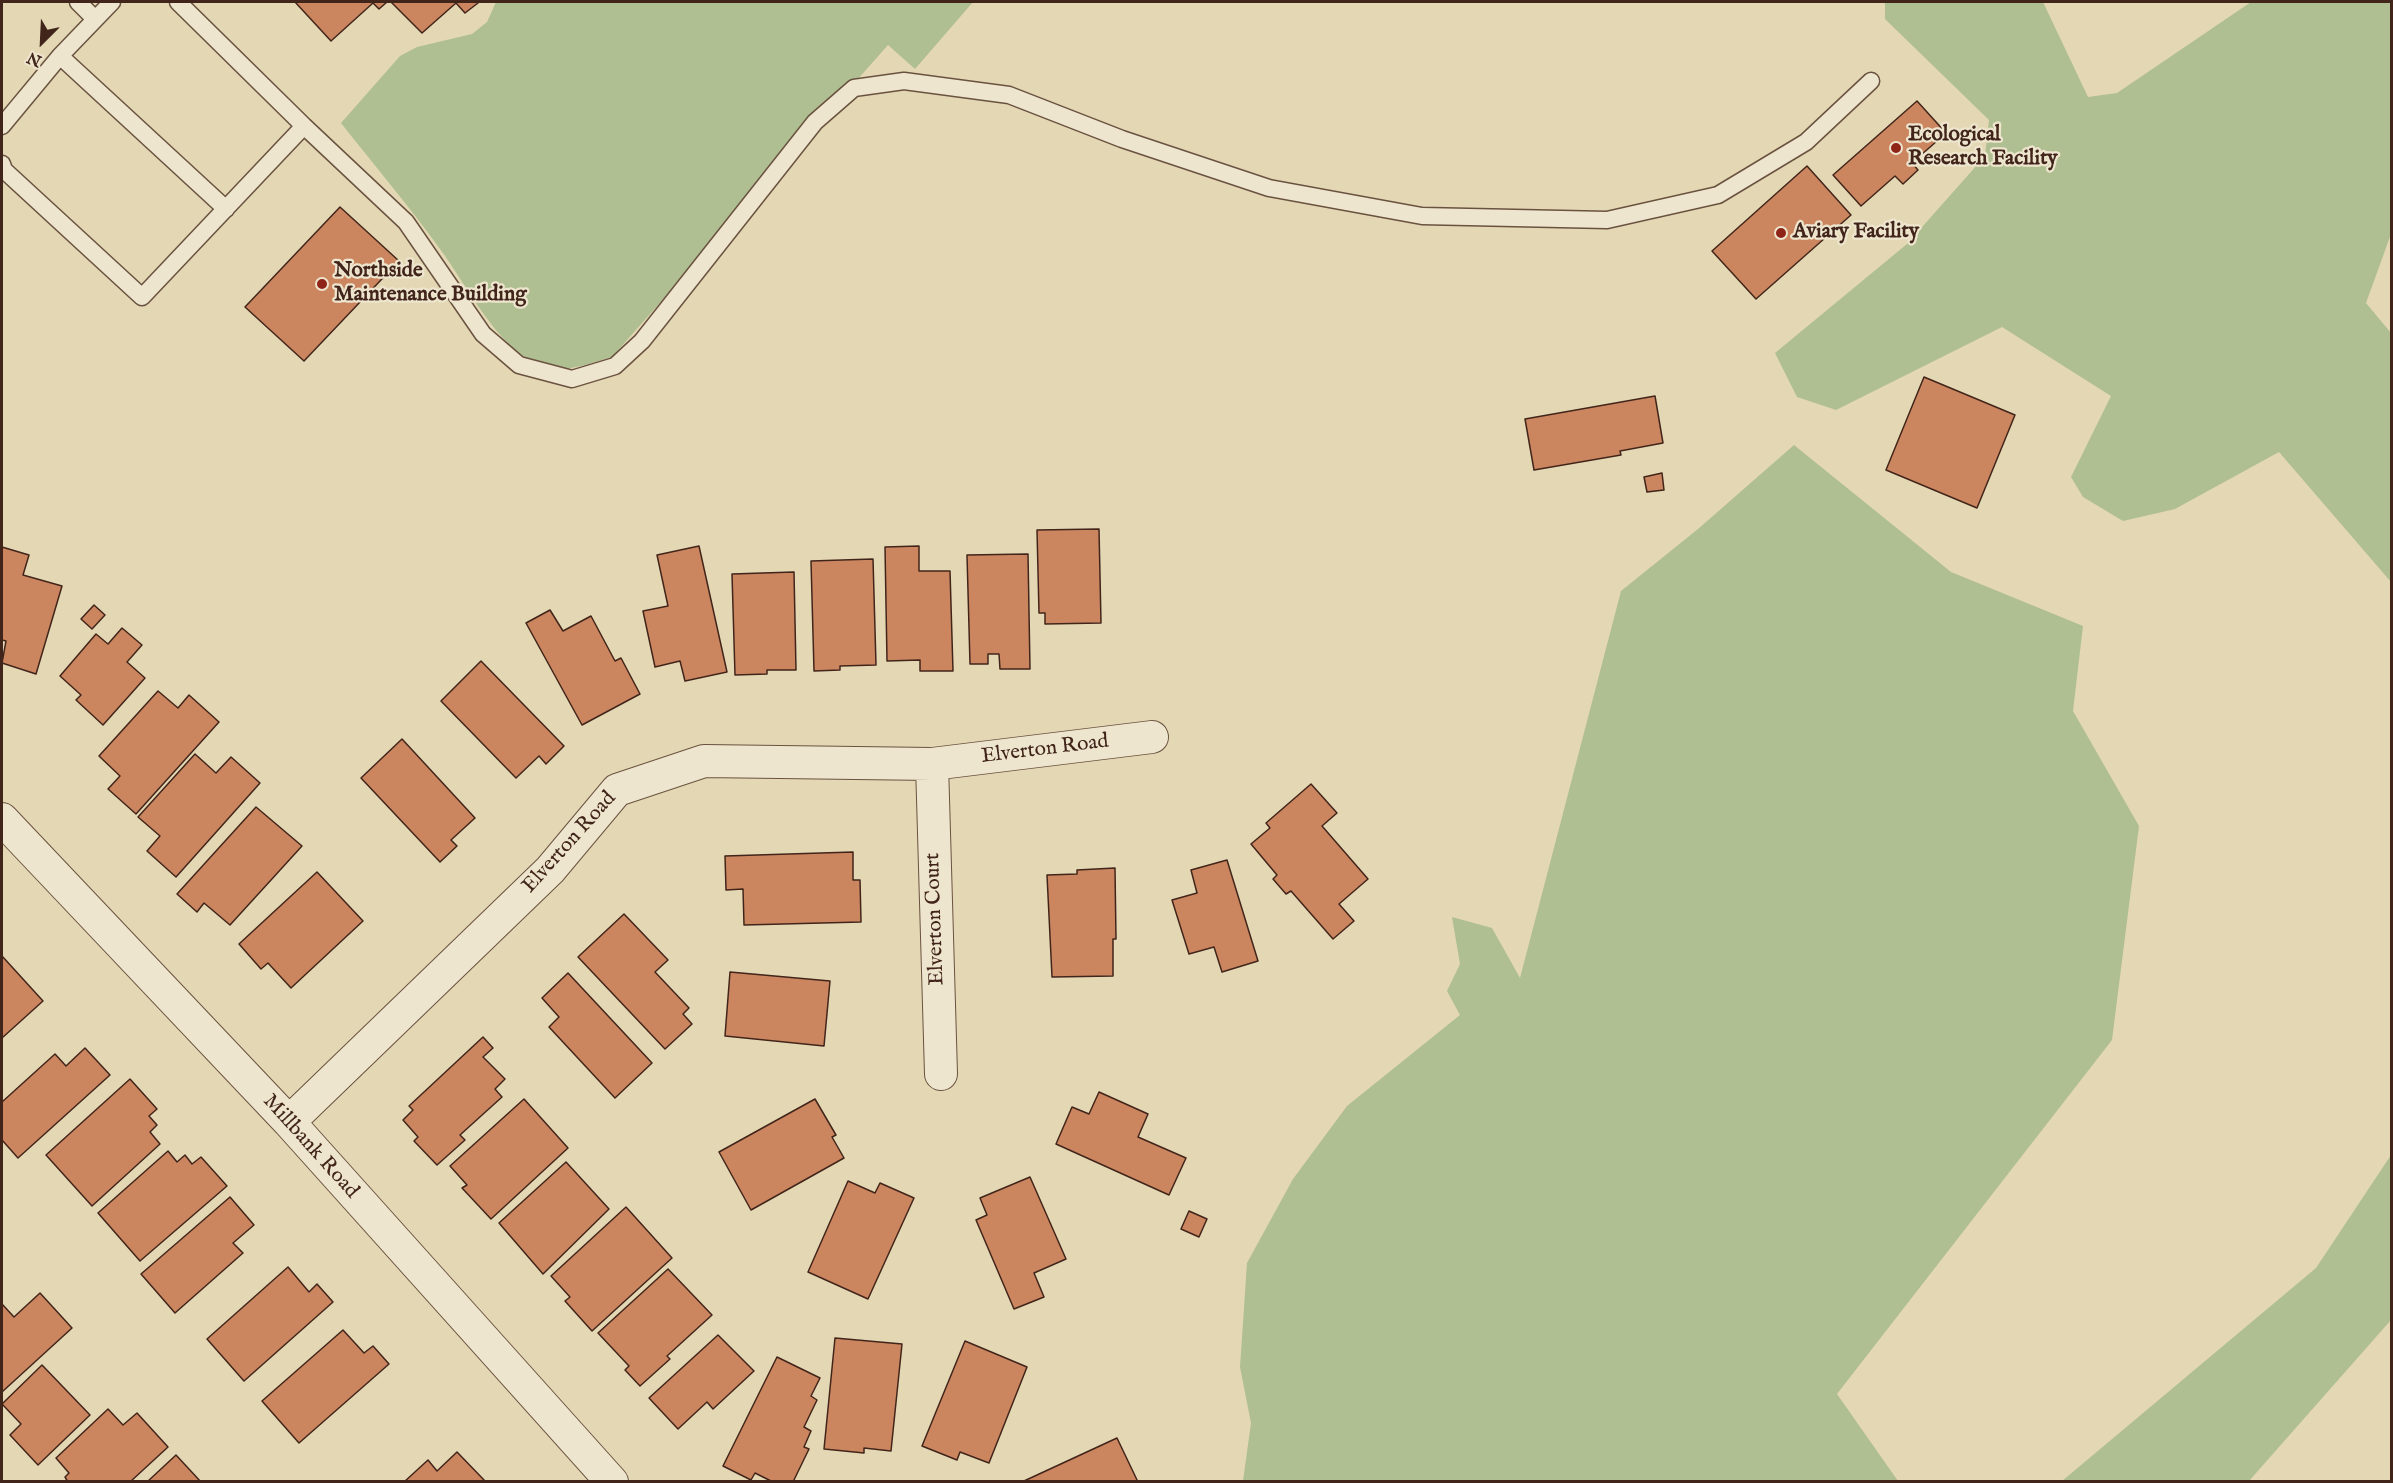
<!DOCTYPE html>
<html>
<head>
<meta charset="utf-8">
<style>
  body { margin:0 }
  #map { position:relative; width:2393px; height:1483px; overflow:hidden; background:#e4d7b3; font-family:"IM FELL English",serif }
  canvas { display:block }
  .frame { position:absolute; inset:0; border:3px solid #42251a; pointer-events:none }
  .north { position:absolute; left:12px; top:12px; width:60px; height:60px; -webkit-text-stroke:4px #ede5ce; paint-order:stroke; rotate:204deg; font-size:16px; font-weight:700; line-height:24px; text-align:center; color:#42251a }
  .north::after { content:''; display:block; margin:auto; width:21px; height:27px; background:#42251a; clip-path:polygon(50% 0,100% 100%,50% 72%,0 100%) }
</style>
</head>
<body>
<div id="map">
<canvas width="2393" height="1483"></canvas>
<div class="frame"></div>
<div class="north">N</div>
</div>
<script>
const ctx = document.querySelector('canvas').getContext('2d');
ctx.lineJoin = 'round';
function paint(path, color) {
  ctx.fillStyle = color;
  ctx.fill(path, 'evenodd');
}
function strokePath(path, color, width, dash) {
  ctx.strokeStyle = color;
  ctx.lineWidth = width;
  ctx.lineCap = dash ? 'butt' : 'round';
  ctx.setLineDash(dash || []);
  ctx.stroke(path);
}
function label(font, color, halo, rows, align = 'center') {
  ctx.font = font + ' "IM FELL English",serif';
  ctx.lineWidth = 4.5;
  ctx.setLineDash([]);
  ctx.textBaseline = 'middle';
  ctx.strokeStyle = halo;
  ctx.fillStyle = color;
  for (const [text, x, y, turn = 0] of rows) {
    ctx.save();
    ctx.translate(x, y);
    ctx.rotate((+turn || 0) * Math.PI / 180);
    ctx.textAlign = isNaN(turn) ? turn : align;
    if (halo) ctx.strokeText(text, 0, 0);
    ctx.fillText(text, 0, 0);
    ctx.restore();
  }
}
paint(new Path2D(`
  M496,2h477l-58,67 -27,-24 -276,312c-21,6 -46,16 -67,10 -46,-14 -78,-82 -105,-118 -31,-43 -66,-84 -99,-126l59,-67 17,-9 55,-13 15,-12z
  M1885,2h158l45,95 29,-4 134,-91h140v232l-25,69 25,30v249l-112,-130 -104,57 -52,12 -40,-24 -12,-20 40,-81 -109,-69 -166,83 -39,-13 -22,-44 132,-109 78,-88 4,-36 -104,-101z
  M1794,445l157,127 132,54 -10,85 66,115 -27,214 -275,354 61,87h-655l8,-58 -11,-56 7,-104 46,-84 54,-73 113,-91 -13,-24 13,-27 -8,-47 40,11 28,50 101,-387 77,-62z
  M2391,1155v165l-142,161h-187l254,-213z`), '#afbf91');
const building = new Path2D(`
  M295,2h92l-8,7 -6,-6 -42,38z
  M391,2h86l1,1 -13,10 -9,-10 -34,30z
  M1917,101l29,32 -34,30 6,7 -15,14 -8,-8 -34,30 -28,-31z
  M1807,166l44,49 -95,84 -44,-48z
  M340,207l59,54 -95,100 -59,-54z
  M1924,377l91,38 -38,93 -91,-38z
  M1655,396l8,47 -43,8 1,4 -87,15 -9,-51z
  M1662,473l2,17 -17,2 -3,-15z
  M1099,529l2,94 -56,1v-11h-6l-2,-83z
  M699,546l28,126 -42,9 -5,-20 -25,6 -12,-56 25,-5 -11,-51z
  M919,546v25h31l3,100h-33v-11l-33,1 -2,-114z
  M2,547l27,8 -6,20 39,11 -26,88 -34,-11 4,-22 -4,-1z
  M1028,554l2,115h-30l-1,-15h-11v10h-18l-3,-109z
  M873,559l3,106 -36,1v4l-26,1 -3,-110z
  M794,572l2,98h-29v4l-32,1 -3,-101z
  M94,605l11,10 -13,14 -11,-10z
  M550,610l13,21 28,-15 24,45 6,-3 19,36 -58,31 -56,-102z
  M122,628l20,17 -15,17 18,16 -42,47 -27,-25 5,-5 -21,-19 36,-42 12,10z
  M481,661l83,85 -18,18 -7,-8 -23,22 -75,-77z
  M158,691l20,17 11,-13 30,27 -83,92 -28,-25 12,-13 -21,-20z
  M402,739l73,79 -24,22 6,6 -17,16 -79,-84z
  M195,754l21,19 15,-16 29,26 -84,94 -29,-26 13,-15 -22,-19z
  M1311,784l26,29 -15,13 46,53 -29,25 15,17 -21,18 -42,-48 -5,3 -13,-15 4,-4 -26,-31 19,-16 -4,-5z
  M256,807l46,39 -72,79 -26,-22 -7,9 -20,-18z
  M853,852v28h7l1,42 -117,3 -1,-36 -17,1 -1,-34z
  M1227,860l31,101 -36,11 -8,-25 -25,7 -17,-54 25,-7 -6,-23z
  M1115,868l1,71h-3v37l-61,1 -5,-102 30,-1v-4z
  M317,872l46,49 -72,67 -23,-25 -7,6 -22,-25z
  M624,914l44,46 -13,12 34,36 -6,6 9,10 -27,25 -87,-92z
  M2,956l41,45 -41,37z
  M730,972l100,9 -6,65 -99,-10z
  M568,973l84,90 -37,35 -66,-71 10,-10 -17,-19z
  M483,1037l10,11 -10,9 22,22 -10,10 7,8 -42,38 5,5 -28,25 -23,-24 4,-4 -15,-17 10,-10 -4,-4z
  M85,1048l25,27 -92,83 -16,-18v-38l53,-48 11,12z
  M130,1079l27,30 -8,7 8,9 -7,7 10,12 -68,62 -46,-51z
  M1099,1092l49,22 -10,23 48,21 -17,37 -113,-51 16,-37 17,7z
  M524,1099l44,49 -77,71 -29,-31 5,-3 -17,-19z
  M815,1099l21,36 -4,2 12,21 -93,52 -32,-58z
  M168,1151l9,11 8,-7 7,9 9,-7 26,29 -87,75 -42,-48z
  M566,1162l43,47 -66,65 -44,-51z
  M1030,1177l36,82 -32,14 10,24 -30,12 -38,-89 11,-5 -7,-17z
  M848,1181l27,12 5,-10 34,15 -46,101 -60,-27z
  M230,1197l24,28 -21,18 10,10 -68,60 -34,-39z
  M626,1207l46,51 -80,73 -27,-30 5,-4 -19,-21z
  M1189,1211l18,8 -8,18 -18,-8z
  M288,1267l21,25 8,-8 16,18 -89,79 -37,-42z
  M668,1269l44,46 -45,41 3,3 -30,27 -15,-16 4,-4 -31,-33z
  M40,1293l32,35 -70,64v-88l12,13z
  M343,1330l21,23 9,-7 16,18 -90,79 -37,-42z
  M718,1335l36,36 -41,38 -6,-7 -29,27 -29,-31z
  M835,1338l67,6 -11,107 -27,-3v5l-40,-4z
  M965,1341l62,26 -38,96 -29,-11 -3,8 -35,-14z
  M777,1357l43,21 -9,18 6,4 -13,27 7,4 -7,16 5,2 -16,33h-20l-18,-9 -4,7 -28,-14z
  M42,1365l48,50 -52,50 -28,-30 11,-11 -19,-20z
  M108,1409l15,16 14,-12 31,34 -38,35h-62l-3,-5 4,-4 -13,-15z
  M1117,1438l21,44h-113l-1,-1z
  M457,1452l28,29 -81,1 24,-22 9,11z
  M176,1455l25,27h-54z`);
paint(building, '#cb8660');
strokePath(building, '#42251a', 1.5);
const lane = new Path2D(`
  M78,2l17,17
  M60,56l166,153
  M2,126l58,-70 52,-54
  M304,126l102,96 77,112 36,31 53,14 43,-13 27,-25 173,-219 39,-34 50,-7 105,14 113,44 147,49 153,28 185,4 111,-25 88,-53 65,-61
  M2,164l2,6 138,127 162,-171 -126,-124`);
const street = new Path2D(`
  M932,764l9,310
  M2,819l287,303 323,360
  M289,1122l261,-252 67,-80 87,-29 228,3 220,-27`);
strokePath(lane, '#6a5240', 19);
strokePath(street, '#6a5240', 34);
strokePath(lane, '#ede5ce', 16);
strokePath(street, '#ede5ce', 32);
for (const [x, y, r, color] of [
  [1896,148,6,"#8f2418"],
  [1781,233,6,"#8f2418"],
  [322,284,6,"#8f2418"]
]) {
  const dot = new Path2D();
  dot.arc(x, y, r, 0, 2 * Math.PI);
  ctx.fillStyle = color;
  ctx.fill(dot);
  strokePath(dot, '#ede5ce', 2);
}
label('bold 21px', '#42251a', '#ede5ce', [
  ["Ecological",1908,136],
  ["Research Facility",1908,160],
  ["Aviary Facility",1793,233],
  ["Northside",334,272],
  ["Maintenance Building",334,296]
], 'left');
label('21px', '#42251a', '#ede5ce', [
  ["Elverton Road",1045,750,-7],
  ["Elverton Road",570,843,-48],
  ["Elverton Court",936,919,-92],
  ["Millbank Road",310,1147,48]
]);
</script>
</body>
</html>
